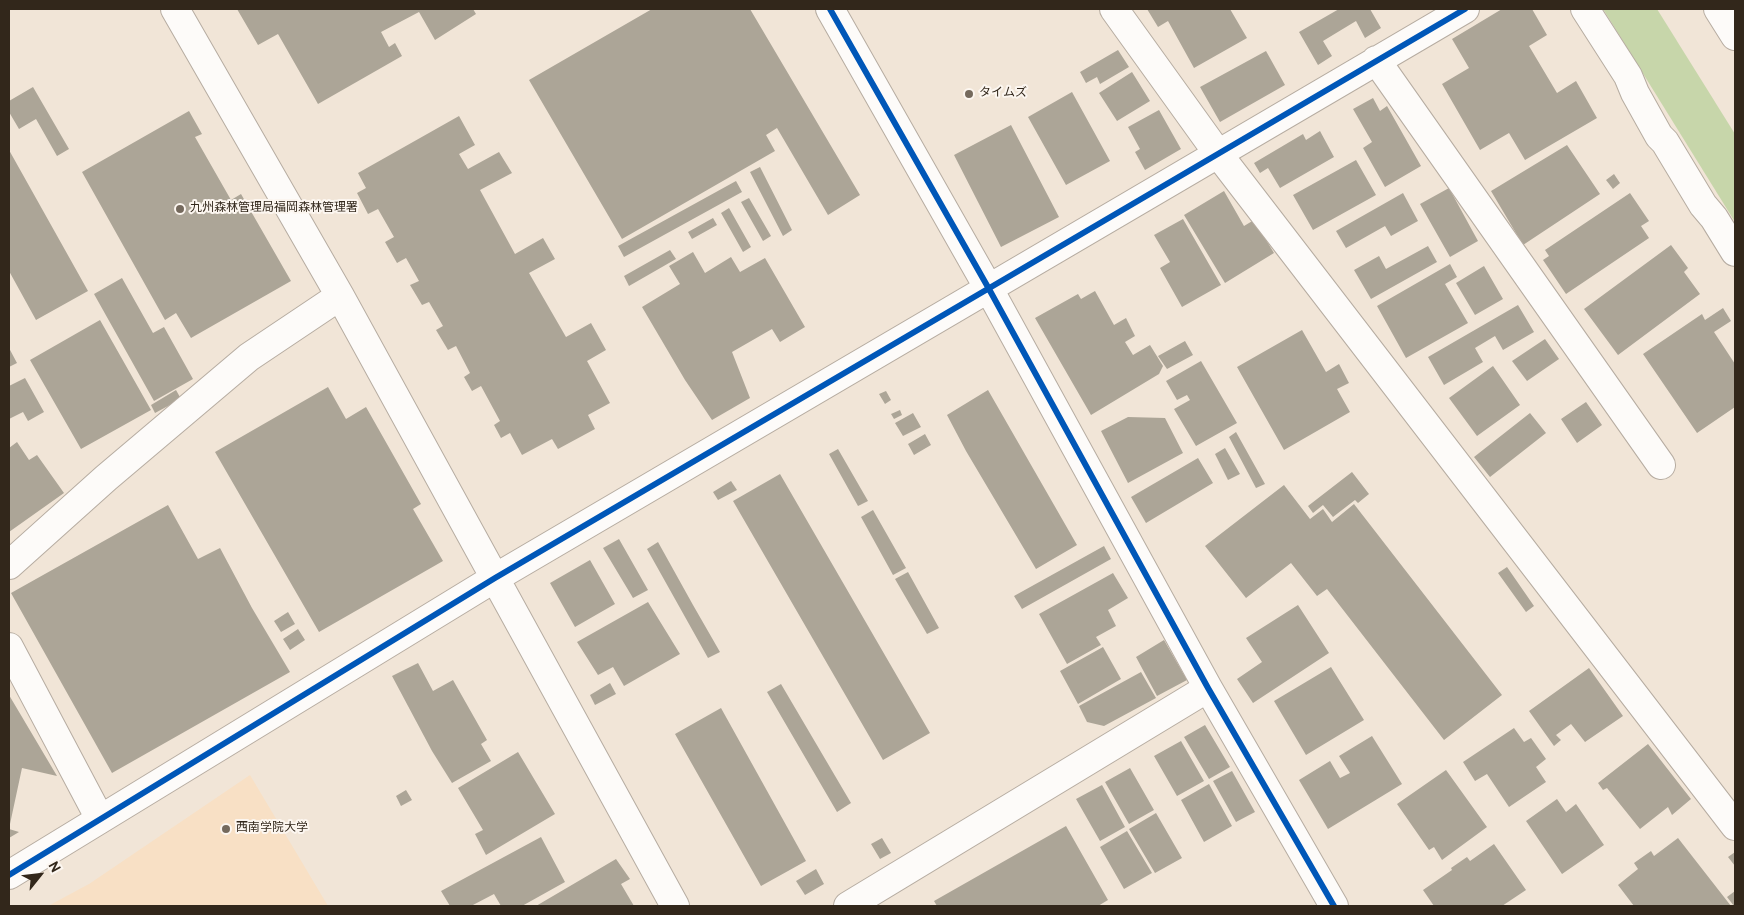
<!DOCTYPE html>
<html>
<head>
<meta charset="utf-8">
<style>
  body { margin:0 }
  #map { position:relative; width:1744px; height:915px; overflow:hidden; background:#f1e5d7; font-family:Overpass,sans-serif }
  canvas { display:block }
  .frame { position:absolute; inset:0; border:10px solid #32271b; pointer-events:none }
  .north { position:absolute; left:15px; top:850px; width:50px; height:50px; -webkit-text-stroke:4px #fcf6f0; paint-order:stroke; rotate:61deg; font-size:14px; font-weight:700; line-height:20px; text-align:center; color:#32271b }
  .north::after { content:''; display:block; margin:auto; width:18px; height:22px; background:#32271b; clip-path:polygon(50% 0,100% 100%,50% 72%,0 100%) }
</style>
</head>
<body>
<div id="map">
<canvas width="1744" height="915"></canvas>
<div class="frame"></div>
<div class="north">N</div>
</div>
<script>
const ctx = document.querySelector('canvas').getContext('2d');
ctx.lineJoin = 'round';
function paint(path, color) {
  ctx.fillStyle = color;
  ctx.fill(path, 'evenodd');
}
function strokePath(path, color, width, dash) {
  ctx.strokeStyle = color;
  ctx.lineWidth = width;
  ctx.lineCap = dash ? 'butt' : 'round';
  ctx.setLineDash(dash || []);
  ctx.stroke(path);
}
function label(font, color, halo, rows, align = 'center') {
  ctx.font = font + ' Overpass,"Noto Sans JP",sans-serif';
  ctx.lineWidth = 4;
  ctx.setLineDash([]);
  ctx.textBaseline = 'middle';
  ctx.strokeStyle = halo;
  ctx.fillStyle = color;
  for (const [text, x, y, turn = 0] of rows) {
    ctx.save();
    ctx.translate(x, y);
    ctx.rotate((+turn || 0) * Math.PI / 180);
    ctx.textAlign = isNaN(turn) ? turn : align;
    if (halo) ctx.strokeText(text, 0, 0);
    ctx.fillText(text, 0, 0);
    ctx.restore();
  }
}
paint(new Path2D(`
  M250,775l78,131h-280l41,-22z`), '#f8e0c5');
paint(new Path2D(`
  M1603,9h54l78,125v88z`), '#c7d6aa');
paint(new Path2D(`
  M237,9h236l3,5 -41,26 -16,-28 -38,20 8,15 6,-4 7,13 -84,48 -40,-70 -20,11z
  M652,9h98l110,186 -32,20 -51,-87 -11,7 9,16 -153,88 -93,-159z
  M1147,9h83l17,29 -53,30 -26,-47 -10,6z
  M1339,9h31l11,19 -16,10 -9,-17 -33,20 9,15 -14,9 -19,-33z
  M1502,9h30l15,26 -18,11 28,47 19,-12 21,37 -72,42 -16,-27 -29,17 -38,-66 27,-16 -17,-29z
  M1118,50l11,17 -29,17 -3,-7 -11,6 -6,-11z
  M1266,51l19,34 -65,37 -20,-35z
  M1132,72l18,29 -33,20 -18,-28z
  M33,87l36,62 -12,7 -21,-37 -17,10 -10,-17v-11z
  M1072,92l38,69 -44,24 -38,-68z
  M1373,98l7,13 7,-5 34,60 -36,21 -22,-39 9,-6 -19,-33z
  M1159,110l22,39 -36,21 -10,-18 5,-3 -12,-22z
  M189,111l13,23 -7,3 36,63 10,-6 50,87 -100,57 -15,-25 -11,7 -83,-148z
  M459,116l16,29 -16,9 9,15 31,-17 13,21 -32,17 35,64 28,-16 12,21 -26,14 37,64 25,-14 15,27 -19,11 23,42 -22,12 7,14 -37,20 -6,-10 -30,16 -12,-22 -9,5 -7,-13 6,-4 -19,-35 -9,5 -8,-14 6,-4 -14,-27 -8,4 -12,-20 7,-4 -14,-24 -7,3 -12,-20 9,-4 -13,-23 -9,5 -12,-21 9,-5 -16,-28 -10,5 -11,-21 9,-5 -8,-15z
  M1011,125l48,92 -58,30 -47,-92z
  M1320,131l14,26 -54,31 -12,-20 -8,5 -6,-10 49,-29 3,6z
  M1567,145l33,49 -77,51 -32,-54z
  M9,150l79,141 -52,29 -27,-49z
  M1356,160l20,35 -63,35 -20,-35z
  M760,167l32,63 -9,6 -33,-64z
  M1614,174l6,9 -7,6 -7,-9z
  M736,181l6,11 -118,65 -6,-11z
  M1449,188l29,53 -28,16 -30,-53z
  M1224,191l20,35 10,-6 20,33 -49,30 -41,-68z
  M1403,193l15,28 -27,15 -6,-10 -39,22 -10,-17z
  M1630,193l19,28 -8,5 8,12 -83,56 -23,-34 6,-4 -4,-6z
  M749,198l22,38 -8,5 -22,-39z
  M729,208l22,39 -8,5 -22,-39z
  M713,218l4,7 -25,14 -4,-7z
  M1183,219l38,66 -39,22 -22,-39 10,-6 -16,-27z
  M1671,245l17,23 -4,4 16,22 -82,61 -34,-46z
  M1428,246l9,16 -66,37 -17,-29 25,-14 7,13z
  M670,250l6,9 -47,27 -5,-10z
  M693,252l12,21 26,-16 9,15 25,-14 40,69 -25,15 -8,-13 -40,23 18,46 -38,22 -27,-40 -43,-73 38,-23 -11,-18z
  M1450,264l7,13 -12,7 23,39 -62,35 -29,-52z
  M1484,266l19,33 -28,16 -19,-32z
  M122,278l31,55 11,-6 29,52 -39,22 -60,-107z
  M1095,291l19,34 12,-7 9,18 -10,6 8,13 17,-10 13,21 -4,8 -68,41 -56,-97 43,-24 3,5z
  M1518,305l16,27 -31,18 -8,-14 -20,12 8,14 -39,23 -16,-28z
  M1723,308l8,13 -17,11 21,32v43l-38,26 -54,-79 59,-40 3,6z
  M100,320l51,90 -70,39 -51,-89z
  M1302,330l24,42 13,-8 10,19 -12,6 13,23 -66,38 -47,-83z
  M1545,339l14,20 -32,22 -15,-20z
  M1185,341l8,14 -26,14 -9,-13z
  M9,348l8,15 -8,4z
  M1201,361l36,62 -41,23 -22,-37 16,-9 -3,-5 -10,5 -11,-19z
  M1493,366l27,39 -43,31 -28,-38z
  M25,378l19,34 -16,9 -5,-9 -14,7v-33z
  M328,387l18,32 20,-12 55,97 -8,5 30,52 -124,71 -104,-180z
  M176,390l5,9 -26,14 -4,-8z
  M988,390l89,155 -41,24 -70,-118 -19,-36z
  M886,391l5,9 -6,4 -6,-10z
  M1586,402l16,23 -25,18 -16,-24z
  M900,410l2,5 -8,4 -3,-5z
  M913,413l8,14 -18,9 -8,-13z
  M1530,413l16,20 -56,44 -16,-20z
  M1128,417l37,1 18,35 -55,30 -27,-52z
  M1236,432l29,52 -9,4 -27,-51z
  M925,434l6,11 -17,10 -6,-11z
  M17,442l12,18 8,-5 27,38 -55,39v-84z
  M1225,448l15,26 -12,6 -13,-26z
  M838,449l30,52 -10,5 -29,-52z
  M1198,458l15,25 -67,40 -15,-26z
  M1352,472l17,22 -11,9 -3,-3 -22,17 -10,-12 -10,8 -5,-7z
  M780,474l150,259 -47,27 -150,-259z
  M731,481l6,9 -19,10 -5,-8z
  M1284,485l26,34 13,-10 9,13 22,-18 148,191 -58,45 -117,-151 -10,7 -26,-33 -45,35 -41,-52z
  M168,505l30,54 22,-11 32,60 38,64 -178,101 -101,-180z
  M873,510l33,58 -13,7 -32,-58z
  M619,539l29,51 -15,8 -30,-50z
  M658,542l35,63 27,47 -12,6 -61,-109z
  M1104,546l7,13 -89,50 -8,-13z
  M590,560l25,44 -40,23 -25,-44z
  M1507,567l27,39 -8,6 -28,-39z
  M908,572l31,56 -12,6 -32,-55z
  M1113,573l15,25 -20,12 8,16 -20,11 5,8 -34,19 -28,-50z
  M648,602l32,52 -56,32 -11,-19 -15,8 -21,-33z
  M1298,605l31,48 -76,50 -16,-24 25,-17 -16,-24z
  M288,612l7,12 -14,8 -7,-11z
  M298,629l7,11 -15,10 -7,-11z
  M1164,640l23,40 -30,16 -21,-39z
  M1103,647l18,32 -43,25 -18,-33z
  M418,663l15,28 20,-11 34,60 -6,4 10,17 -39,22 -20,-32 -40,-75z
  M1331,667l33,53 -58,35 -32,-54z
  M1589,668l34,48 -38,26 -14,-18 -15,11 5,5 -7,6 -25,-35z
  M1141,672l15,26 -52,28 -17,-4 -8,-16z
  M610,683l6,11 -21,11 -5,-10z
  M781,684l70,119 -14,9 -70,-120z
  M9,695l48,81 -35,-8 -12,56z
  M721,708l85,153 -45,25 -86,-152z
  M1205,725l25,42 -21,12 -25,-42z
  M1514,728l10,14 7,-4 15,21 -10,8 10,15 -37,25 -22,-33 -12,7 -12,-19z
  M1372,736l30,48 -74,45 -29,-49 31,-19 10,17 10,-5 -11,-17z
  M1181,741l23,40 -27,15 -23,-40z
  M1648,744l43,55 -19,16 -4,-8 -28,22 -33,-41 -4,2 -5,-7z
  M518,752l37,62 -69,41 -11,-21 8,-4 -25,-42z
  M1130,768l24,42 -25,14 -24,-42z
  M1446,770l41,57 -45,33 -8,-13 -5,3 -32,-46z
  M1232,771l23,41 -19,10 -23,-41z
  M1209,784l23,42 -28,16 -23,-42z
  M1102,785l23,42 -25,14 -24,-42z
  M406,790l6,10 -11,6 -5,-10z
  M1557,799l9,13 10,-8 28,41 -42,29 -36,-53z
  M1156,813l26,45 -27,15 -26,-44z
  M1066,826l42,74 -10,6h-161l-3,-5z
  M9,829l10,3 -10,6z
  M1127,831l25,42 -28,16 -24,-42z
  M541,837l24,45 -43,24h-21l-7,-12 -23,12h-21l-9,-15z
  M882,838l9,15 -11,6 -9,-15z
  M1678,838l53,68h-97l-16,-21 20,-16 -4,-6 17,-12 3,5z
  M1494,844l32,46 -24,16h-68l-11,-16 29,-20 -1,-2 16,-11 3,4z
  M1735,852v14l-7,-9z
  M616,859l14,20 -9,5 13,22h-98z
  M816,869l8,15 -19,11 -9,-14z
  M1735,891v15h-1l-7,-9z`), '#aca597');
const minor = new Path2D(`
  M175,9l165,287 335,610
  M830,9l159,280 219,399 126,218
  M1114,9l105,146 516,671
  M1585,9l43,67 7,17 24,43 6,6 38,63 11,13 21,34
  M1718,9l17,27
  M1376,60l285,405
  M9,565l97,-87 143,-121 91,-61
  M9,647l91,172
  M9,875l486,-297 970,-569
  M848,906l360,-218`);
strokePath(minor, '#b6aca1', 30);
strokePath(minor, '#fdfbf9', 28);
strokePath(new Path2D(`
  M830,9l159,280 219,399 126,218
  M9,875l486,-297 970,-569`), '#0057b8', 6);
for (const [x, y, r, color] of [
  [969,94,5,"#756a5d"],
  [180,209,5,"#756a5d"],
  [226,829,5,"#756a5d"]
]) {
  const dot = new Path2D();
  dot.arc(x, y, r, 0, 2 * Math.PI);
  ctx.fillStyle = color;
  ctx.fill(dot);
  strokePath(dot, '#fcf6f0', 2);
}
label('12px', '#32271b', '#fcf6f0', [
  ["タイムズ",979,94],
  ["九州森林管理局福岡森林管理署",190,209],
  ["西南学院大学",236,829]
], 'left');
</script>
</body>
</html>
